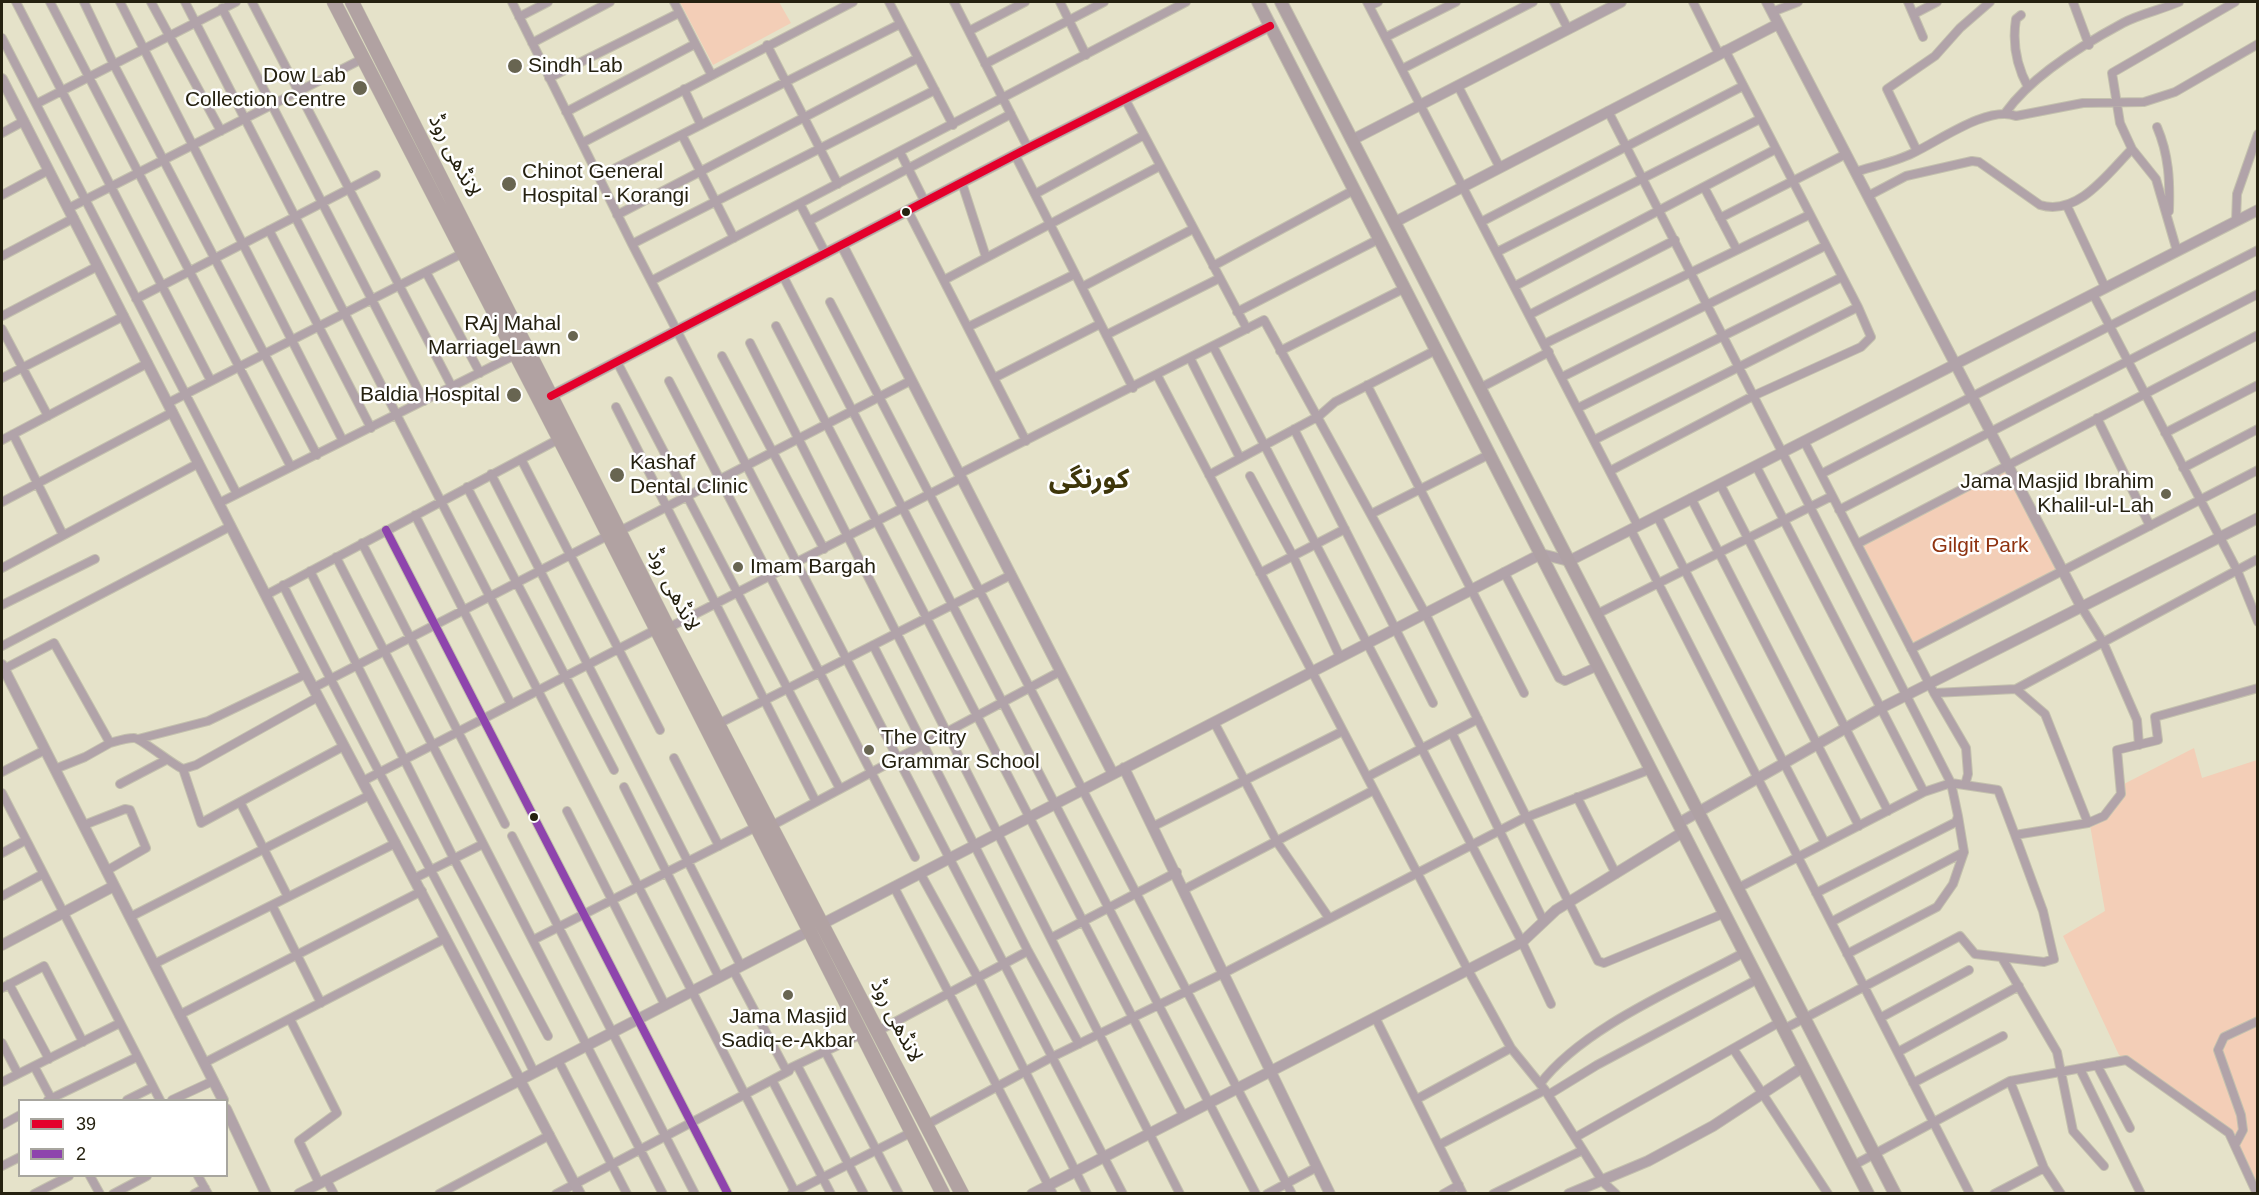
<!DOCTYPE html>
<html>
<head>
<meta charset="utf-8">
<style>
  body { margin:0 }
  #map { position:relative; width:2259px; height:1195px; overflow:hidden; background:#e5e2c9; font-family:Helvetica,sans-serif }
  canvas { display:block }
  .frame { position:absolute; inset:0; border:3px solid #252110; pointer-events:none }
  .legend { position:absolute; left:18px; top:1099px; width:210px; height:78px; box-sizing:border-box; background:#fff; border:2px solid #a8a69f; margin:0; padding:8px 10px; list-style:none; font-size:18px; color:#252110 }
  .legend li { display:flex; align-items:center; gap:12px; height:30px }
  .legend b { width:30px; border:2px solid #a8a69f }
</style>
</head>
<body>
<div id="map">
<canvas width="2259" height="1195"></canvas>
<div class="frame"></div>
<ul class="legend">
<li><b style="height:8px;background:#e4002b"></b>39</li>
<li><b style="height:8px;background:#8e44ad"></b>2</li>
</ul>
</div>
<script>
const ctx = document.querySelector('canvas').getContext('2d');
ctx.lineJoin = 'round';
function paint(path, color) {
  ctx.fillStyle = color;
  ctx.fill(path, 'evenodd');
}
function strokePath(path, color, width, dash) {
  ctx.strokeStyle = color;
  ctx.lineWidth = width;
  ctx.lineCap = dash ? 'butt' : 'round';
  ctx.setLineDash(dash || []);
  ctx.stroke(path);
}
function label(font, color, halo, rows, align = 'center') {
  ctx.font = font + ' Helvetica,"Noto Sans Arabic",sans-serif';
  ctx.lineWidth = 5;
  ctx.setLineDash([]);
  ctx.textBaseline = 'middle';
  ctx.strokeStyle = halo;
  ctx.fillStyle = color;
  for (const [text, x, y, turn = 0] of rows) {
    ctx.save();
    ctx.translate(x, y);
    ctx.rotate((+turn || 0) * Math.PI / 180);
    ctx.textAlign = isNaN(turn) ? turn : align;
    if (halo) ctx.strokeText(text, 0, 0);
    ctx.fillText(text, 0, 0);
    ctx.restore();
  }
}
paint(new Path2D(`
  M680,2h99l12,21 -78,42z
  M2007,464l55,106 -151,79 -54,-105z
  M2194,748l8,30 55,-18v422l-25,-51 -113,-76 -56,-119 42,-25 -15,-86 31,-30 -1,-9z`), '#f3ceb7');
const minor = new Path2D(`
  M16,2l195,379
  M50,2l241,465
  M84,2l30,63 203,390
  M120,2l223,439
  M151,2l70,129
  M185,2l611,1192
  M252,2l200,385
  M512,2l120,242 491,950
  M674,2l37,72
  M889,2l64,123
  M954,2l74,146
  M1060,2l26,53
  M1367,2l271,524
  M1554,2l14,27
  M1693,2l26,52
  M1908,2l15,35
  M2073,2l16,43
  M1369,6l9,-4
  M222,8l202,393
  M1772,12l26,-10
  M1914,14l23,-12
  M2021,15l-5,4c-4,25 0,46 12,68
  M519,17l29,-15
  M969,31l56,-29
  M1386,37l70,-35
  M2,38l235,456
  M532,43l78,-41
  M767,45l71,139
  M985,64l119,-62
  M1402,69l131,-67
  M549,78l130,-65
  M1458,86l42,82
  M684,89l17,36
  M1125,99l122,230
  M36,104l200,-102
  M1608,111l343,672 7,33 -2,6 -140,71
  M566,112l129,-68
  M2006,112c25,-35 78,-68 117,-89 17,-9 37,-13 56,-21
  M2157,127c12,28 13,54 12,84
  M2,133l22,-12
  M682,135l52,103
  M582,143l271,-141
  M1917,151l-30,-62 48,-33 25,-28 30,-26
  M900,152l25,50
  M1015,155l118,233
  M1855,172c19,-6 40,-10 58,-19 26,-12 75,-48 103,-37l67,-13 61,-1 31,-10 83,-48
  M598,177l302,-153
  M962,183l24,74
  M1704,187l33,63
  M1035,194l109,-59
  M2,195l47,-25
  M1868,196l38,-20 66,-15 7,1 61,43c38,12 69,-33 92,-56
  M800,204l26,50
  M2067,206l38,81
  M69,208l295,-150
  M908,211l118,230
  M617,215l301,-157
  M1720,218l126,-64
  M809,221l202,-107
  M2236,221l1,-27 21,-60
  M1481,222l262,-136
  M269,230l102,198
  M632,244l303,-154
  M2177,251l-21,-72 -24,-30 -12,-26 -8,-50 123,-71
  M1497,252l263,-133
  M2,256l72,-38
  M1213,266l141,-76
  M426,272l54,101
  M783,276l473,918
  M944,280l216,-114
  M651,281l535,-279
  M1515,286l261,-137
  M1082,287l111,-58
  M2093,294l144,276 21,52
  M136,299l240,-124
  M830,302l462,892
  M1237,312l142,-73
  M1529,315l146,-75
  M2,316l96,-50
  M776,326l407,789
  M968,327l107,-53
  M2,329l46,87
  M1106,335l114,-57
  M750,343l430,851
  M1544,344l265,-129
  M1213,346l309,596 29,62
  M1280,351l125,-63
  M722,356l102,193
  M1190,358l50,100
  M617,362l223,427
  M1157,375l311,595 43,78 34,42 58,92 13,12
  M1562,377l263,-131
  M2,378l122,-62
  M994,378l106,-54
  M669,381l246,476
  M1367,385l157,308
  M1480,388l69,-36
  M168,403l297,-151
  M616,407l200,395
  M1578,408l264,-131
  M2097,418l53,108
  M1294,429l139,274
  M2165,433l93,-48
  M13,434l50,101
  M2,440l146,-77
  M1594,440l264,-133
  M1804,441l130,252 32,55 2,26 -3,11
  M521,459l139,271
  M1756,466l168,326
  M2183,468l75,-39
  M1610,471l143,-75 108,-49 10,-10 -13,-30 -133,-257
  M491,474l250,492
  M959,474l305,-154 161,293 173,348 6,2 121,-50
  M1821,474l437,-224
  M1209,475l110,-59 16,-14 101,-52
  M1250,476l43,80 47,101
  M1720,484l168,327
  M467,487l147,283
  M1691,498l168,328
  M2,502l171,-90
  M219,503l298,-149
  M1839,510l419,-216
  M1371,514l119,-60
  M415,515l96,189
  M1657,516l168,327
  M386,530l342,664
  M1631,530l339,664
  M620,531l290,-150
  M362,543l143,281
  M1857,544l401,-209
  M336,557l327,637
  M2,568l197,-105
  M310,571l144,288 94,177
  M1504,572l55,106 6,3 33,-15
  M1260,573l85,-44
  M283,585c81,164 171,323 251,487
  M266,595l293,-156
  M2,605l93,-46
  M2082,608l21,34 34,78 2,25
  M1597,614l235,-118
  M668,628l293,-150
  M873,645l155,306 51,93
  M2,646l229,-120
  M1911,649l347,-179
  M2,670l52,-27 56,100c7,-2 16,-5 24,-5 6,0 38,26 49,31l13,-4 122,-68
  M313,688l294,-152
  M2016,689l29,25 43,109
  M1934,693l82,-4 242,-130
  M1214,722l63,120 52,76
  M718,724l293,-149
  M1452,733l92,189
  M138,739l70,-18 98,-47
  M674,758l45,88
  M55,769l30,-12 25,-14
  M183,769l18,54 143,-77
  M2,772l43,-22
  M1367,777l111,-58
  M363,781l292,-151
  M120,784l46,-24
  M624,787l95,190
  M2,793l158,307
  M1577,797l39,77
  M240,802l48,95
  M567,811l98,194
  M84,825l41,-16 5,1 16,38 -40,23
  M771,826l290,-155
  M1154,826l189,-95
  M512,836l183,358
  M2,853l24,-13
  M920,873l58,105 109,216
  M415,878l68,-34
  M894,887l159,307
  M1738,888l186,-96 27,-9 47,7 17,45 73,-12 16,-7 17,-22 -4,-44 41,-10 -3,-23 103,-29
  M1185,889l189,-99
  M2,896l41,-22
  M272,905l49,98
  M130,917l240,-122
  M1831,922l133,-70
  M1051,938l126,-66
  M533,940l223,-113
  M1847,954l90,-47 16,-23 11,-32 -6,-36
  M2002,958l55,94 16,79 31,35
  M154,964l242,-121
  M733,970l53,100 76,-36
  M9,984l40,75
  M2,988l42,-22 39,76
  M179,1015l243,-124
  M1375,1017l88,177
  M1880,1018l89,-48
  M290,1019l47,94 -38,28 20,42
  M1784,1029l176,-93 15,18 69,8 10,-3 -11,-48 -28,-76
  M878,1031l150,-80
  M2,1043l16,31
  M1734,1050l94,144
  M1898,1052l121,-66
  M826,1053l73,141
  M558,1060l69,134
  M204,1063l242,-125
  M2097,1065l33,63
  M34,1066l18,34
  M798,1067l66,127
  M2080,1069l61,125
  M772,1080l59,114
  M2010,1081l34,87 17,26
  M2,1082l118,-59
  M1913,1083l90,-47
  M1540,1084c43,-57 141,-97 205,-132
  M1548,1095l49,-30 161,-86
  M1417,1099l94,-51
  M48,1100l89,-43
  M127,1100l26,-13
  M172,1100l41,-19
  M2,1125l18,-10
  M926,1125l126,-68 172,-84 298,-154 129,-50
  M1576,1137l204,-115
  M1439,1145l106,-55
  M2235,1145l8,-15 -2,-15 -23,-65 6,-13 34,-16
  M1854,1165l156,-84 116,-21 103,73 28,61
  M2,1166l18,-9
  M90,1176l10,18
  M198,1176l10,18
  M326,1179l8,15
  M792,1193l120,-61
  M34,1194l35,-18
  M113,1194l34,-18
  M194,1194l11,-6
  M439,1194l111,-59
  M556,1194l233,-123
  M1267,1194l50,-27
  M1443,1194l16,-9
  M1493,1194l90,-44
  M1994,1194l50,-26`);
const tertiary = new Path2D(`
  M1767,2l315,606
  M2,79l304,595 274,520
  M1352,140l269,-138
  M1395,222l383,-198
  M842,245l271,529
  M551,396l477,-248 242,-122
  M2,665l221,435
  M1124,768l206,426
  M1679,823l202,-115 377,-190
  M822,924l719,-370 28,7 689,-351
  M2,945l112,-59
  M226,1109l40,85
  M299,1194l510,-263
  M1032,1194l490,-252 34,-32 127,-78
  M1569,1194l79,-33 65,-35 90,-59`);
const secondary = new Path2D(`
  M1258,2l610,1192
  M1281,2l614,1192`);
const primary = new Path2D(`
  M334,2c206,396 408,793 609,1192
  M352,2l316,626 294,566`);
strokePath(minor, '#c4c1ae', 10);
strokePath(tertiary, '#c4c1ae', 12);
strokePath(secondary, '#c4c1ae', 14);
strokePath(primary, '#c4c1ae', 15);
strokePath(minor, '#b1a3a9', 8);
strokePath(tertiary, '#b1a3a9', 10);
strokePath(secondary, '#afa1a4', 12);
strokePath(primary, '#b1a2a2', 14);
strokePath(new Path2D(`
  M551,396l477,-248 242,-122`), '#e4002b', 8);
strokePath(new Path2D(`
  M386,530l342,664`), '#8e44ad', 8);
for (const [x, y, r, color] of [
  [515,66,8,"#686551"],
  [360,88,8,"#686551"],
  [509,184,8,"#686551"],
  [906,212,5,"#252110"],
  [573,336,6,"#686551"],
  [514,395,8,"#686551"],
  [617,475,8,"#686551"],
  [2166,494,6,"#686551"],
  [738,567,6,"#686551"],
  [869,750,6,"#686551"],
  [534,817,5,"#252110"],
  [788,995,6,"#686551"]
]) {
  const dot = new Path2D();
  dot.arc(x, y, r, 0, 2 * Math.PI);
  ctx.fillStyle = color;
  ctx.fill(dot);
  strokePath(dot, '#fff', 2);
}
label('21px', '#252110', '#fff', [
  ["Sindh Lab",528,66],
  ["Dow Lab",346,76,"right"],
  ["Collection Centre",346,100,"right"],
  ["Chinot General",522,172],
  ["Hospital - Korangi",522,196],
  ["RAj Mahal",561,324,"right"],
  ["MarriageLawn",561,348,"right"],
  ["Baldia Hospital",500,395,"right"],
  ["Kashaf",630,463],
  ["Dental Clinic",630,487],
  ["Jama Masjid Ibrahim",2154,482,"right"],
  ["Khalil-ul-Lah",2154,506,"right"],
  ["Imam Bargah",750,567],
  ["The Citry",881,738],
  ["Grammar School",881,762],
  ["Jama Masjid",788,1017,"center"],
  ["Sadiq-e-Akbar",788,1041,"center"]
], 'left');
label('21px', '#252110', '#fff', [
  ["لانڈھی روڈ",454,156,63],
  ["لانڈھی روڈ",673,590,63],
  ["لانڈھی روڈ",896,1021,63]
]);
label('21px', '#8f3310', '#fff', [
  ["Gilgit Park",1980,546]
]);
label('bold 27px', '#3e360a', '#fff', [
  ["کورنگی",1089,481]
]);
</script>
</body>
</html>
